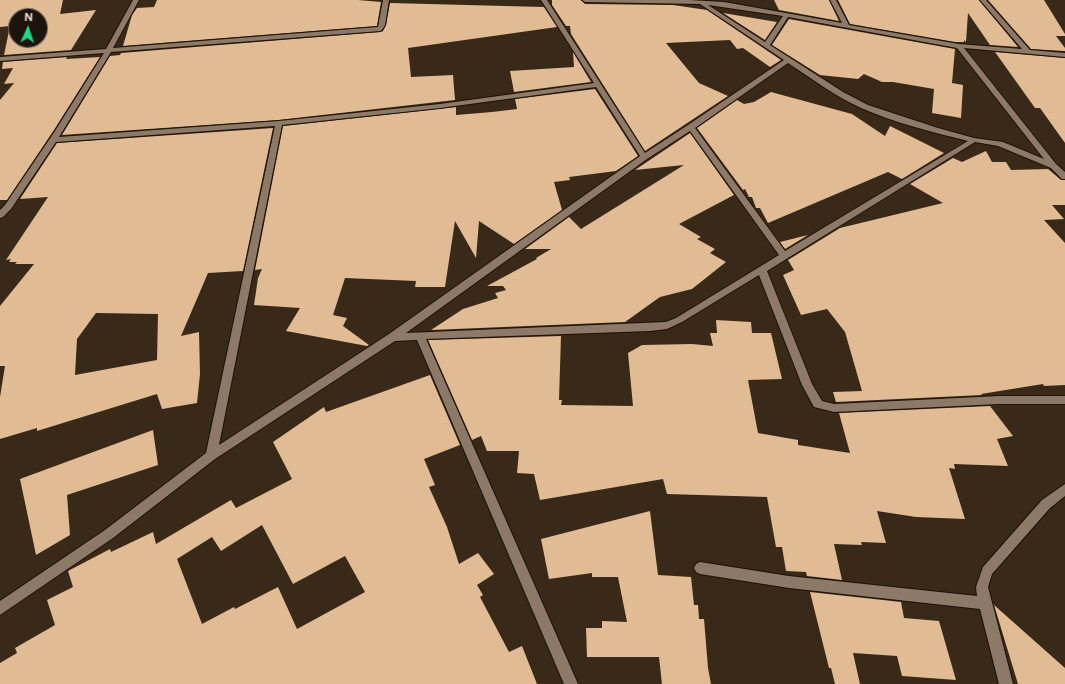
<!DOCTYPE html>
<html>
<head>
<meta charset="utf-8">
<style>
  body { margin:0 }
  #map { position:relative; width:1065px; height:684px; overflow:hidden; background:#392918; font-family:"Public Sans",sans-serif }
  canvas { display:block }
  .north { position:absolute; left:8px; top:8px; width:40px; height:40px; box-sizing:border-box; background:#1b130c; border:1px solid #70675e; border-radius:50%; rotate:3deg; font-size:11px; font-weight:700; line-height:16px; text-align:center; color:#efe5da }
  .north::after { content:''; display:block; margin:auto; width:14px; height:18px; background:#1bd988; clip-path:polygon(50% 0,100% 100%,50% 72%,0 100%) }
</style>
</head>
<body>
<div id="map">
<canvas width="1065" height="684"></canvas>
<div class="north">N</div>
</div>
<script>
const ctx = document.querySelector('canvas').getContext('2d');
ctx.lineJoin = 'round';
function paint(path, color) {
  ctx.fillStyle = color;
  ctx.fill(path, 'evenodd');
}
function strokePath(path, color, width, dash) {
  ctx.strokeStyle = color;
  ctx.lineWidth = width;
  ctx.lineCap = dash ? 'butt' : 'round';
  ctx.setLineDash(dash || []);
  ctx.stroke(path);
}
paint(new Path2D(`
  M0,0h63l-3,14 36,-4 -25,40 -67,5 6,-29 -10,1zM16,16h24v24h-24z
  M157,0h201l23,2 -4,24 -254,20 9,-31 5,-7 17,-1z
  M552,0h29l4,4 88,1 34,5 74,50 -11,7 -27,-19 -6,1 -7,-9 -64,3 33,40 29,13 -83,55 -74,-117 -1,-8h-4l-14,-21z
  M774,0h55l10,21 -60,-11z
  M838,0h141l39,47 -28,-2 -22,-32 -2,29 -2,-2v2h-9l-105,-18z
  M988,0h56l21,34v2h-9l9,12v3l-34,-2z
  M390,3l154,4 13,20 -149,21 3,29 42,-2 2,25 -176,20 -217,15 48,-79 10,-1 1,-2 259,-21 3,-1 3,-6z
  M723,13l54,9 -12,18z
  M789,19l166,30 -3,34 11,2 -2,33 -29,-5 2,-24 -41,-7h-11l-18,-8 -6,5 -38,-4 -48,-30z
  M573,52l18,30 -77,10 -4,-21 64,-4z
  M995,52l70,6v85l-25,-35h-5z
  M67,57l-1,2 34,-2 -46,73 -47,70h-7v-100l14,-17 -10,1 9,-16 -11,1 1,-7z
  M595,89l43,67 -22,15 -47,6 1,3 -16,2 8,28 -48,34 -35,-23 -3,37 -21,-37 -10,66h-30l1,-6 -71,-3 -12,37 14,3 -4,8 26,19 -2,1 -81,-15 14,-23 -46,-3 4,-27 4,-9 -7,1 28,-144 173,-19v8l36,-3 25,-3 -2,-10z
  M771,92l81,22 33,22 5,-10 54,27 -42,26 -14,-7 -120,51 -8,-15h-4l-4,-11h-3l-4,-8 -2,1 -46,-62 40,-28 7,4 10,-2z
  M273,128l-30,143 -35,2 -27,63 18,-4 1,42 -3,29 -35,6 -5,-15 -120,37v-3l-37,11v-42l5,-31h-5v-60l34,-42h-19l2,-2h-8l2,-3 -5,1 42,-63 -28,2 37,-56zM96,313l62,1 -1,46 -82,15 2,-36z
  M690,133l44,62 -55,29 22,13 -4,2 18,10 -5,4 16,9 -34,27 -32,8 -35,25 -194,8 32,-21 35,-11 -3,-5 11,-3 -3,-4h-16l50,-27 -1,-1 15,-9h-26l44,-32 12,12 103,-64 -49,5z
  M986,151l6,11h14l5,8 37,-1 13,11h4v25h-13l12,14 -20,1 21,23v142l-21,1 -1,-2 -62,10 1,1 -146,7 -3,-10 29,-1 -17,-59 -18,-23 -26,6 -18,-40 11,-5 -6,-10 52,-32 103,-25 -33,-19 43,-26 9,4z
  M808,235l-23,14 -5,-7z
  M716,320l35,2 1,11h19l11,46 -34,1 10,53 40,7v5l52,8 -11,-40 151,-7 23,30 -16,3 11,27 -54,-2 1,5 -6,-1 16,51 -49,-2 -39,-6 9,32 -25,-1 1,3 -28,-1 8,36 -35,-4 -1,-4 -20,-1 -4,-24h-6l-9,-50 -100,-3 -4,-15 -123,21 -6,-26 -17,-1 2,-22h-32l-6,-15 -9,4 -44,-100 133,-4 -2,64h3l-1,5 72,1 -5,-53 14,-8 50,-1 21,2 -3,-13h7z
  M430,375l30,70 -36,14 11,26 -6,2 18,40 12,37 19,-11 16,21 -17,11 6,10 -3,2 29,55 13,-6 15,38h-537v-21l17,-10 -2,-5 40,-23 -8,-25 26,-13 -5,-16 42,-22 1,3 42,-20 3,12 75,-44 5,8 56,-29 -19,-37 51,-35 2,5zM262,525l31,59 52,-28 20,36 -68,37 -19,-42 -43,22 -1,-2 -32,17 -25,-65 35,-22 9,14z
  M153,430l5,35 -91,30 3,40 -34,20 -16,-76z
  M650,511l8,64 33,2 3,28h4l1,14h5l4,49 3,16h-49l-3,-27h-72l-1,-29h16v-7l25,1 -9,-45h-26v-4l-43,6 -8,-40z
  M810,592l91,10 3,16 35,3 17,59 -54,-4 -5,-20 -44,-3 7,31h-25l-4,-16h-2z
  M994,605l71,63v16h-47z`), '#e0bb94');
const minor = new Path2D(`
  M133,0h6l-26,48 265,-21 5,-27h6l-4,25 -3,5 -2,1 -269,21 -52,85 220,-16 161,-17 154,-21 -53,-83h6l98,153 43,-28 96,-65 -84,-56 -115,-2 -3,-2h107l35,2 118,21 -12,-23h6l13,25 110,19 63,5 -42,-49h6l44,50 35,3v4l-101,-9 92,116 9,8v7h-3l-11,-11 -53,-22 -23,-4 -208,129 45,113 10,17 12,3 165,-8h66v8h-66l-165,8 -20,-5 -12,-22 -43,-110 -77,47 -15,7 -17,2 -224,8 152,345h-14l-147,-344 -22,1 -180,118 -102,79 -113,77v-14l105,-71 101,-77 69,-327 -219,16 -45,67 -8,8 -3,1v-8l5,-5 50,-74 49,-78 -104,8v-4l106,-8zM708,5l75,11 -18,26zM788,17l169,31 87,111 -41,-17 -29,-4 -36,-10 -70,-23 -25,-13 -73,-47zM788,63c24,16 47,33 73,45 34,15 71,24 107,33l-183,110 -90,-123zM596,87l44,69 -251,178 -170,111 63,-320 158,-17zM690,131l89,124 -103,63 -10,4 -260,11 241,-174z
  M1065,484v12l-15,12 -58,66 -4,13 25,97h-14l-19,-75 -191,-21 -89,-14 -4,-2 -2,-4 2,-4 4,-2 89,14 188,20 -1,-9 7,-20 59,-67z`);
strokePath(minor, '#201103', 2);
paint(minor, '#8c7967');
</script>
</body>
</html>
